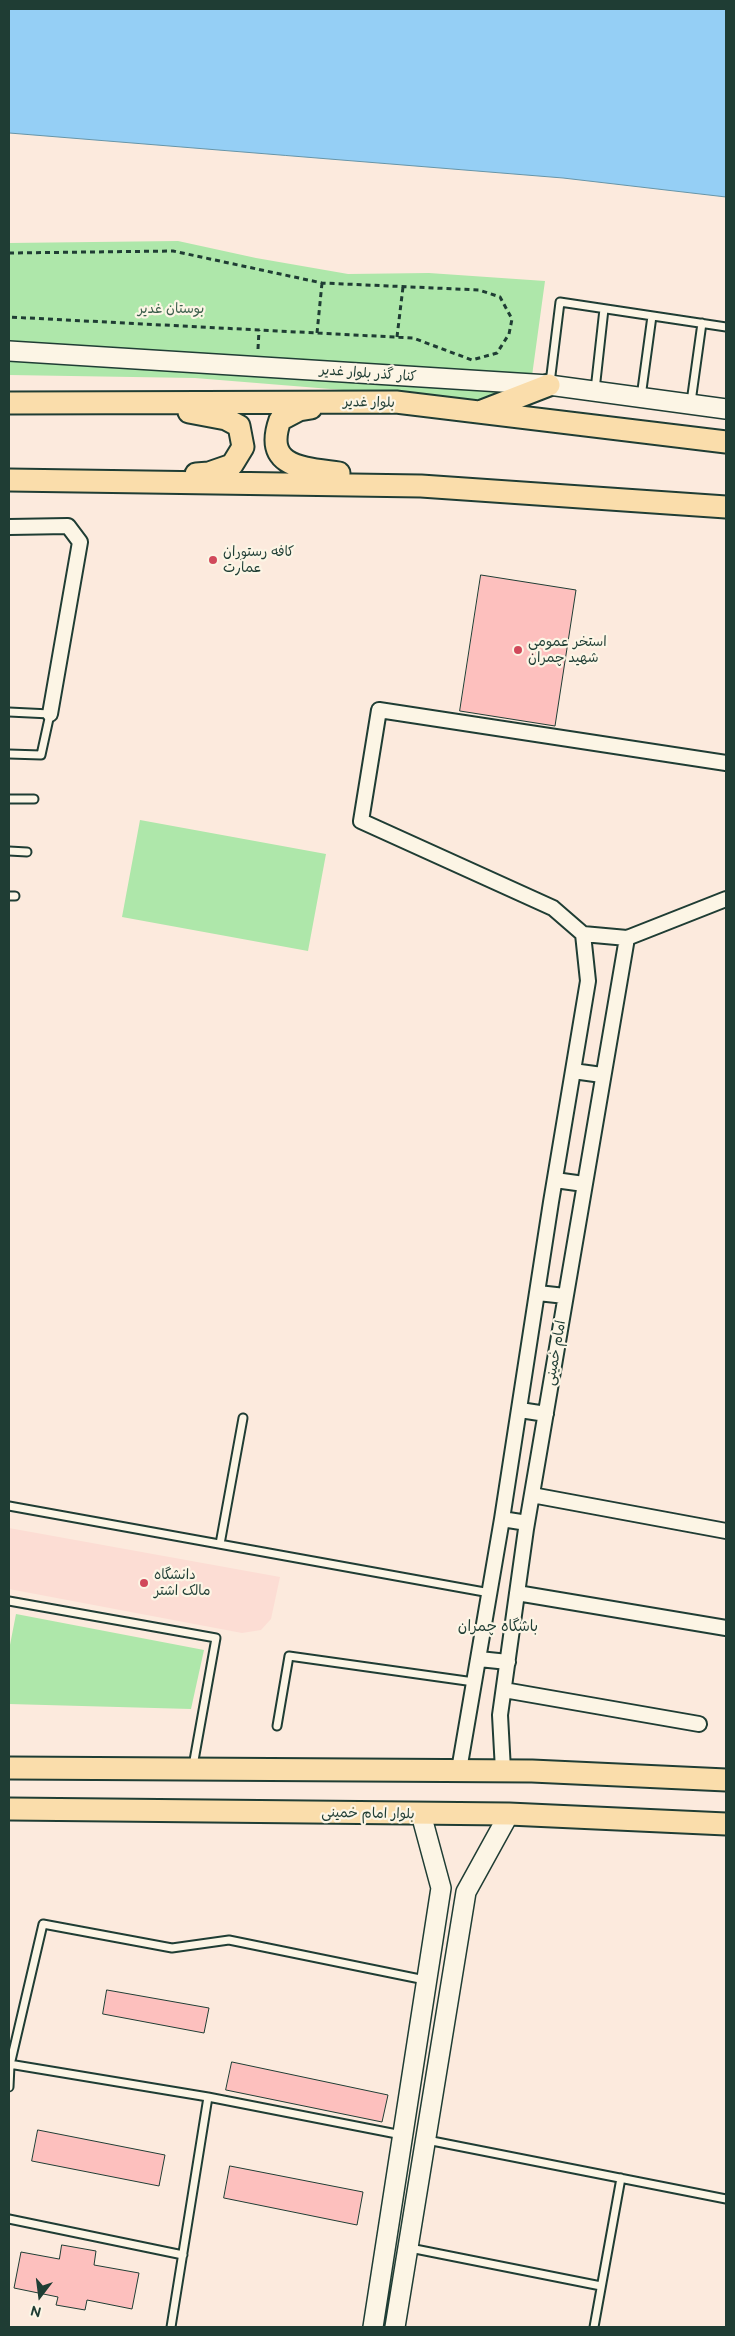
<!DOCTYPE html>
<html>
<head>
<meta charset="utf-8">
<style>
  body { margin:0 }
  #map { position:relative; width:735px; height:2336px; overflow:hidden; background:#fceadd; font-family:"Balsamiq Sans",sans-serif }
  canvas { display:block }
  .frame { position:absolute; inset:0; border:10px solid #1f3d34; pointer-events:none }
  .north { position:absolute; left:15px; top:2271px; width:50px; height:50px; -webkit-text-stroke:4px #fcf5e5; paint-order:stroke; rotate:195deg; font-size:14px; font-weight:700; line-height:20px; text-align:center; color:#1f3d34 }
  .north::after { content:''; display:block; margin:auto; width:18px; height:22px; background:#1f3d34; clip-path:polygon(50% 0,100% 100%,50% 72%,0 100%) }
</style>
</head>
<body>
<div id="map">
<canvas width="735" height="2336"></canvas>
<div class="frame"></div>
<div class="north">N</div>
</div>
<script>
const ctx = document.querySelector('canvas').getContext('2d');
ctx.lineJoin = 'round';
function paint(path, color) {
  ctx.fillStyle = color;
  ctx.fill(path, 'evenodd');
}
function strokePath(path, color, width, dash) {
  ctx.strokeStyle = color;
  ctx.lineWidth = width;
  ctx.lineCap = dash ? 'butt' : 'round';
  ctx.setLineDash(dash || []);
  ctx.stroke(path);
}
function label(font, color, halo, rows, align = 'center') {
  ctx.font = font + ' "Balsamiq Sans","Playpen Sans Arabic",sans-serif';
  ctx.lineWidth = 4.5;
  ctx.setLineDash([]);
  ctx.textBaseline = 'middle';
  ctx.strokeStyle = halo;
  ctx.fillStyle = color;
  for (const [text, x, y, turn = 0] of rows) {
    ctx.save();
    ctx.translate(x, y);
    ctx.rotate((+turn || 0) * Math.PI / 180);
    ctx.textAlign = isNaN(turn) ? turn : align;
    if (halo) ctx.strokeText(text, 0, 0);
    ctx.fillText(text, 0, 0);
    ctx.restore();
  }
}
paint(new Path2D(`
  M9,1528l271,49 -9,42 -10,11 -19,3 -233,-44z`), '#fcddd4');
paint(new Path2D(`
  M178,241l78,17 92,16 81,-1 116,8 -17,124 -333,-27 -186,-3v-132z
  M140,820l186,34 -18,97 -186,-34z
  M16,1614l188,36 -13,59 -182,-5v-54z`), '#aee7aa');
const water = new Path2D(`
  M9,9h717v188l-163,-19 -554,-45z`);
paint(water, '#95cff5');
strokePath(water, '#6695a8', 1);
const building = new Path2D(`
  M481,575l95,15 -21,136 -95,-15z
  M107,1990l102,18 -5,25 -101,-19z
  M232,2062l156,33 -6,27 -156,-32z
  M38,2130l127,25 -6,31 -127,-25z
  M230,2166l133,26 -6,33 -133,-27z
  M62,2245l34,6 -2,14 45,8 -7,36 -45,-9 -2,10 -29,-5 2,-8 -44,-9 7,-36 38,7z`);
paint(building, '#fdc0be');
strokePath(building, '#1f3d34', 1);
const lane = new Path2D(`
  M550,383l10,-81 166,25
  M595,390l9,-81
  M641,397l11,-81
  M691,402l11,-79
  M9,712l41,2 -9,41 -32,-1
  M9,799h25
  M9,851l18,1
  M9,896h6
  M9,1506l481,87
  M220,1544l23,-126
  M9,1601l207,37 -23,128
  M277,1726l12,-70 185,26
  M9,2064l199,33 194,38
  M9,2087l1,-22 33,-141 129,24 57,-8 196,40
  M427,2140l299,59
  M9,2219l174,36
  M410,2248l191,38
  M171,2327l37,-230
  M594,2327l27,-149`);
const street = new Path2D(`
  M9,527l59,-1 12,16 -30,172
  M726,763l-347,-53 -18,111 192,87 30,26 44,4 99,-39
  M573,1071l29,4
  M555,1180l29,4
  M538,1293l27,3
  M520,1410l26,4
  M532,1495l194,36
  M502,1519l25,4
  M517,1593l209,35
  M479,1659l29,3
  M504,1690l195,34
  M459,1770l43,-251 49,-317 37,-221 -5,-47
  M503,1770l-3,-55 26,-186 101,-591`);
const secondary = new Path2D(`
  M9,351l540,34 177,24
  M373,2327l68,-439 -20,-74
  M395,2327l71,-435 43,-78`);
const primary = new Path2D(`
  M9,403l387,-1 330,40
  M311,408l-12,2 -19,10c-17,48 24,48 59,53
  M482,411l67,-26
  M189,412l37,7 13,7 4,21 -11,18 -23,8 -13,1
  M9,480l412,6 305,21
  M9,1768l523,3 194,9
  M9,1809l500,5 217,10`);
strokePath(lane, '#1f3d34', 11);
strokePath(street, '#1f3d34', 18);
strokePath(secondary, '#1f3d34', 22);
strokePath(primary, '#1f3d34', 25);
strokePath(new Path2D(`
  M9,253l164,-2 149,32 157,7 21,7 12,22 -3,15 -12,19 -25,7 -59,-22 -404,-21
  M317,333l5,-50
  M397,337l6,-50
  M258,349l1,-19`), '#1f3d34', 3, [5, 4]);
strokePath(lane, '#fcf5e5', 7);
strokePath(street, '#fcf5e5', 14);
strokePath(secondary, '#fcf5e5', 19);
strokePath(primary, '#faddab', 21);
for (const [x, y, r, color] of [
  [213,560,5,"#d1495b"],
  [518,650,5,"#d1495b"],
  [144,1583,5,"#d1495b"]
]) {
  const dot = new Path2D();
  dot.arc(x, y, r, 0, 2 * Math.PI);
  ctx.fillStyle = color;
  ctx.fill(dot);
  strokePath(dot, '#fcf5e5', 2);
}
label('14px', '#3c5f4c', '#fcf5e5', [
  ["بوستان غدیر",171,309]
]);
label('14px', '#1f3d34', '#fcf5e5', [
  ["کنار گذر بلوار غدیر",368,374,4],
  ["بلوار غدیر",369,403,1],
  ["امام خمینی",556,1353,-80],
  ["بلوار امام خمینی",368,1814,1]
]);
label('14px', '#1f3d34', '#fcf5e5', [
  ["کافه رستوران",223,552],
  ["عمارت",223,568],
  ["استخر عمومی",528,642],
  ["شهید چمران",528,658],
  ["دانشگاه",154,1575],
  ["مالک اشتر",154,1591]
], 'left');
label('15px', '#1f3d34', '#fcf5e5', [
  ["باشگاه چمران",498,1627]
]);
</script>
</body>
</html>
